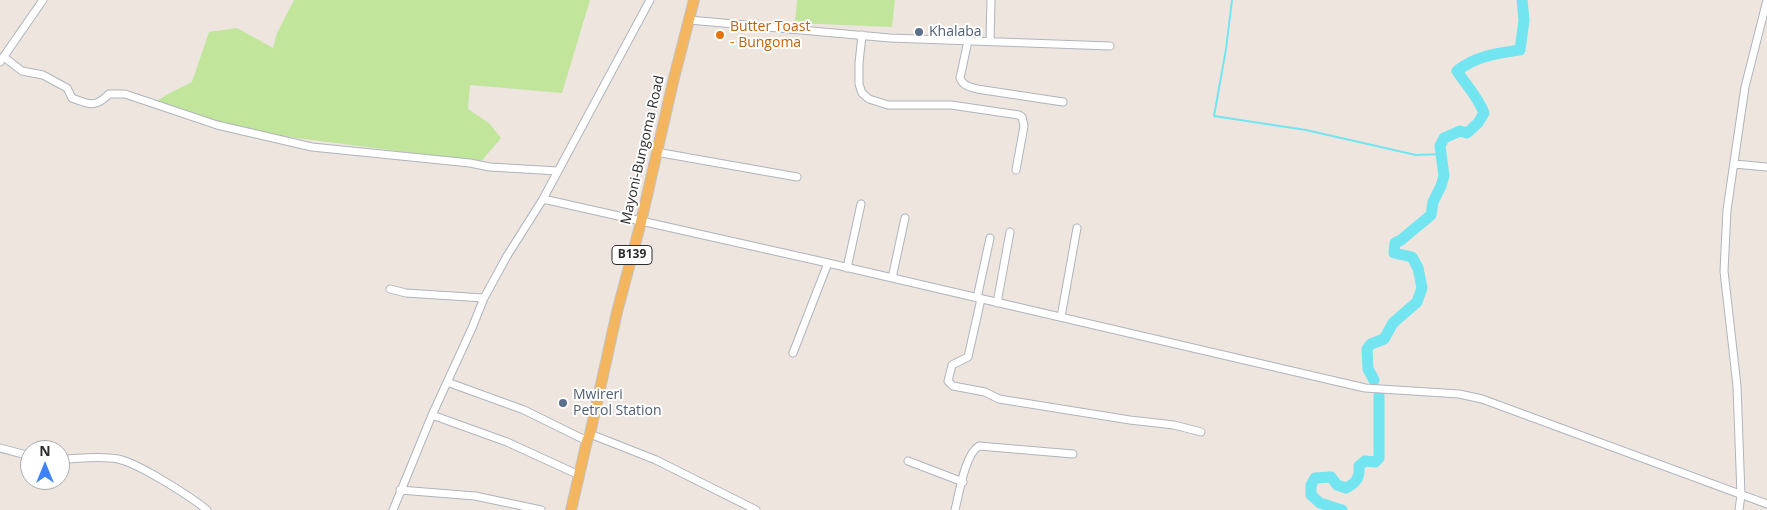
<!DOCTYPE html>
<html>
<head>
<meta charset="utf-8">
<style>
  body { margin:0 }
  #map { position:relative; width:1767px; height:510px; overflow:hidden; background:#eee5df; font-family:"Open Sans",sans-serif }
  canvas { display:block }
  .north { position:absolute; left:20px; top:440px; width:50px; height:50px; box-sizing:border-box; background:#fff; border:1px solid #ababab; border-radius:50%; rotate:0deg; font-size:14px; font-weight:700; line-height:20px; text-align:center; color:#2d2d2d }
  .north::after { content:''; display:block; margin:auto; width:18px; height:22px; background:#3e83fc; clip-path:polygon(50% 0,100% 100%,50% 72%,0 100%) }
</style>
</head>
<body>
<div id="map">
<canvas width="1767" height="510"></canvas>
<div class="north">N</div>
</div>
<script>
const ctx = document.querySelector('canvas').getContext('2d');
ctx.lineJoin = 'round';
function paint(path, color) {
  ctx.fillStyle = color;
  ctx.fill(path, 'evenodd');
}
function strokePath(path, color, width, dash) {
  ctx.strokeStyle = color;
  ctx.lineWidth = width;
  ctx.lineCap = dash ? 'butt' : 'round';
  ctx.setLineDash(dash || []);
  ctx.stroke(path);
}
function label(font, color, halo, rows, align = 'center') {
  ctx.font = font + ' "Open Sans",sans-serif';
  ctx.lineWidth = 4;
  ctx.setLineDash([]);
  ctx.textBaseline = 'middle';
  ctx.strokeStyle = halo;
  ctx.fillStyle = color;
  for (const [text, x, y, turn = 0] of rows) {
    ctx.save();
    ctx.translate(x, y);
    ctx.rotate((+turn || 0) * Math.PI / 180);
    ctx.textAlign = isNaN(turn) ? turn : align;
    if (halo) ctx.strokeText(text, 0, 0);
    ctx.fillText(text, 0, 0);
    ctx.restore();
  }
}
paint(new Path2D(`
  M294,0h296l-28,93 -92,-8 -2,24 21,14 12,15 -22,26 -43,-8 -178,-23 -106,-29 16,-10 24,-12 17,-50 28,-4 36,20 4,-15z
  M797,0h98l-3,27 -97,-4z`), '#c1e59b');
strokePath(new Path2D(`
  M1232,0l-6,49 -12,67 92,14 110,25 26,-1`), '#72e5f0', 2);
strokePath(new Path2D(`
  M1374,380l-6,-11 -1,-20 4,-5 13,-5 9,-16 24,-21 5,-14 -4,-20 -6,-11 -18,-4 1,-10 6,-3 30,-25 2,-13 8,-16 3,-10 -4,-30 4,-8 16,-7 7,2 11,-10 6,-10c-6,-16 -18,-28 -27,-42 18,-15 41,-18 63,-21l4,-30 -2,-20
  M1342,510l-22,-7 -9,-8v-10l4,-7 16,-1 6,8 9,3c10,-5 14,-10 13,-22l6,-5 10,1 4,-4v-62`), '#72e5f0', 11);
const minor = new Path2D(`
  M689,20l201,18 220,8
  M862,35l-3,28v21l3,9 7,6 19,6h63l68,10 3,2 2,9 -8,44
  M968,41l-8,37c3,8 10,9 17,11l86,13
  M990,41l1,-41
  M4,57l18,14 21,4 24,13 5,10c18,7 23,10 37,-4h16l92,31 95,22 158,16 20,4 68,4
  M0,62l43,-62
  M656,152l141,25
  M1734,164l33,3
  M543,199l285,64 537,125 94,6 23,5 285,105
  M847,268l14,-64
  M892,278l13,-60
  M390,289l16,4 78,5
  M977,298l13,-60
  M981,299l-13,58 -16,8 -4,16 5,5 32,6 14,7 131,21 44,5 27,7
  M997,303l13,-71
  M1061,317l16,-89
  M793,353l35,-90
  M447,382l77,28 63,31
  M432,415l75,27 72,33
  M590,434l66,26 100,50
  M0,448l30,8
  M60,459c18,0 39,-4 58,0 20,4 72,37 89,51
  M908,461l55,21
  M400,490l75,6 66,14
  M393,510l39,-95 40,-87 12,-30 23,-42 36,-57 107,-199
  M955,510c4,-16 10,-56 24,-64l94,8
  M1739,510l2,-15 -4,-109 -13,-115 3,-61 18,-123 22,-87`);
const primary = new Path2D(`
  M571,510l16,-69 3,-7 27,-122 24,-90 32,-140 21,-82`);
strokePath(minor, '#afb4bd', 9);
strokePath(primary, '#c4c4c4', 12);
strokePath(minor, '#fff', 7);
strokePath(primary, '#f3b65f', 10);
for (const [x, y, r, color] of [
  [919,32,5,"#5c6f8a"],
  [720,35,5,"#e8710a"],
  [563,403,5,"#5c6f8a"]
]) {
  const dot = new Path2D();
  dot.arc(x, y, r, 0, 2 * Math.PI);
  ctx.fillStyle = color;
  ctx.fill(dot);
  strokePath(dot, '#fff', 2);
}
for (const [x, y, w] of [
  [632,255,40]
]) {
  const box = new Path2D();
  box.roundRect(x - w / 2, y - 9.5, w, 19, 4);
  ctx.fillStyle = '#fff';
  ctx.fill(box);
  strokePath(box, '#2d2d2d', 1);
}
label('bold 12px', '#2d2d2d', null, [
  ["B139",632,255]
]);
label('14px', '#c56008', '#fff', [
  ["Butter Toast",730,27],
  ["- Bungoma",730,43]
], 'left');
label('14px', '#4e5e75', '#fff', [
  ["Khalaba",929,32],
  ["Mwireri",573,395],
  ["Petrol Station",573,411]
], 'left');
label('14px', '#2d2d2d', '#fff', [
  ["Mayoni-Bungoma Road",643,150,-77]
]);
</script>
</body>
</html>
